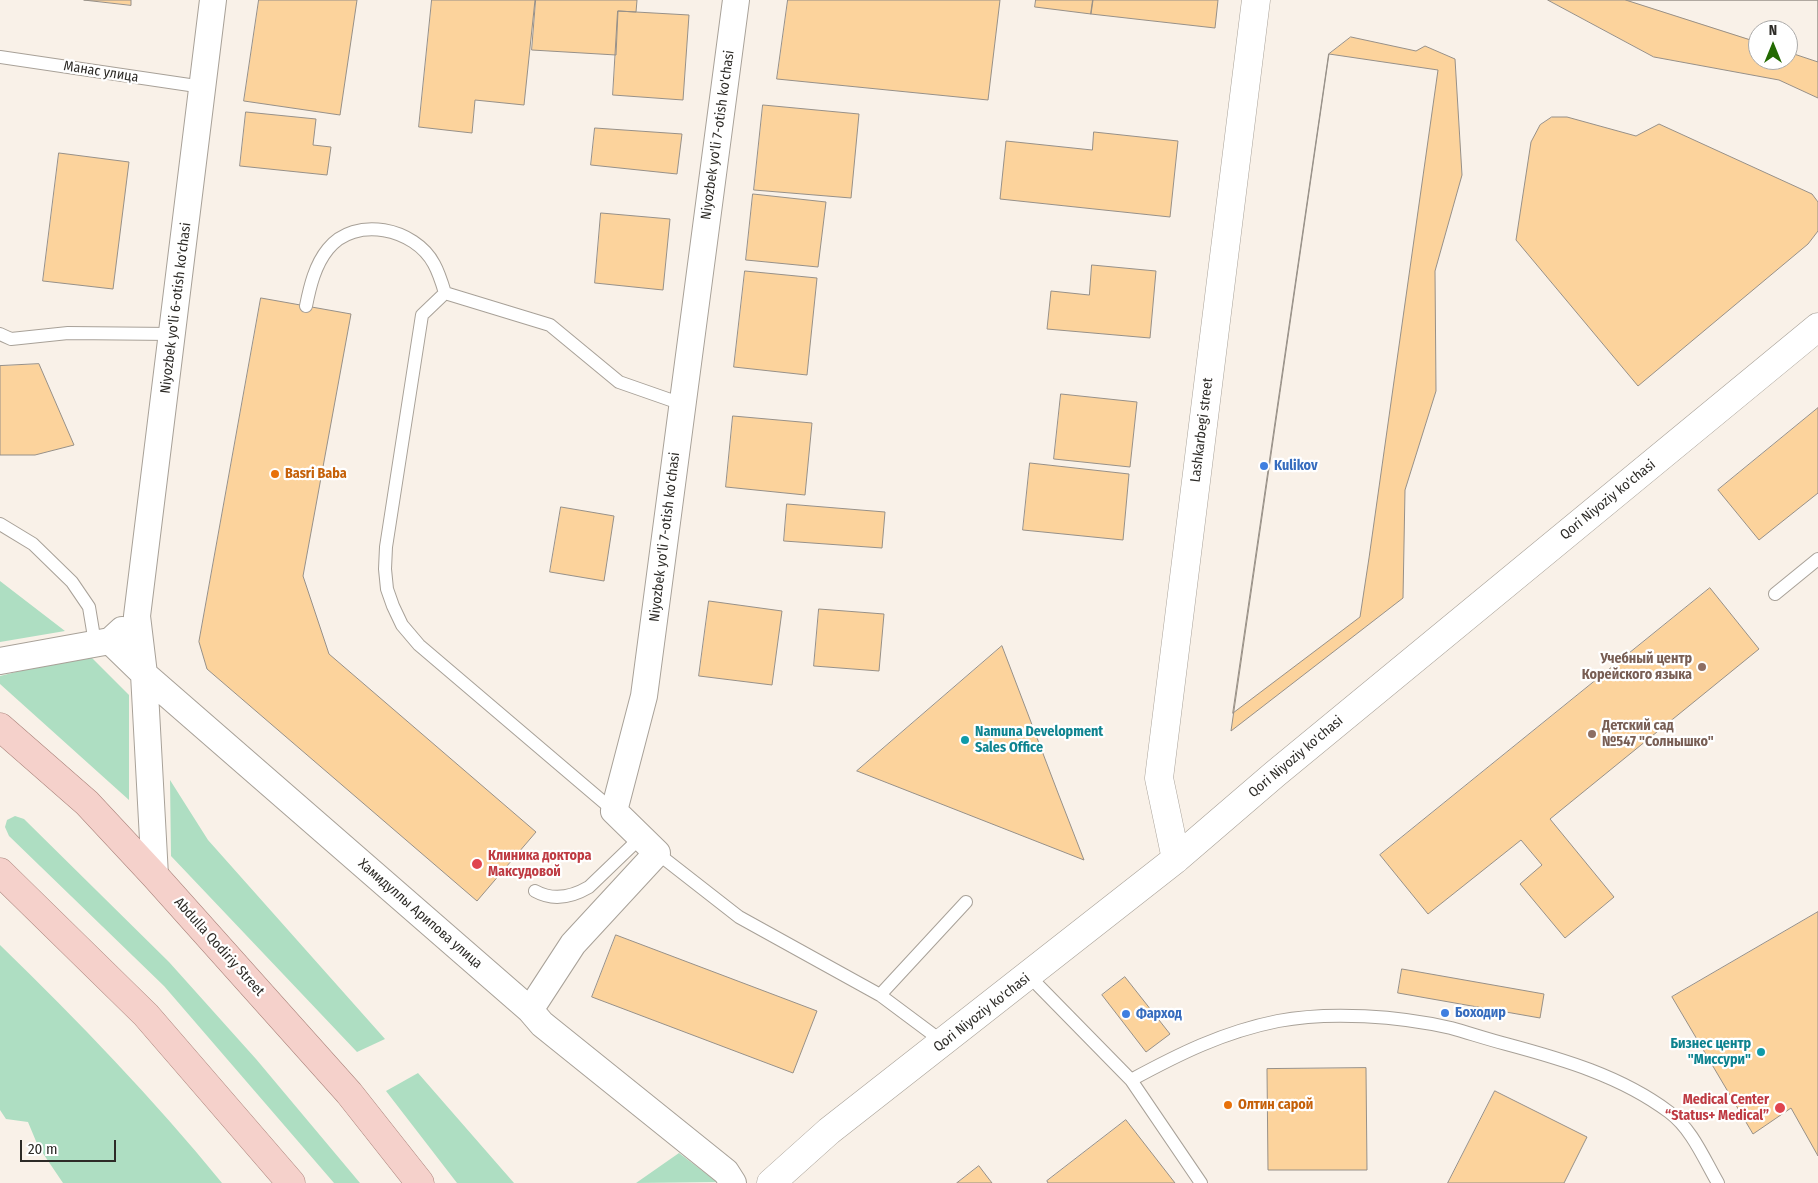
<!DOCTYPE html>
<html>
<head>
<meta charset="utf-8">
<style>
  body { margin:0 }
  #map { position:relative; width:1818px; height:1183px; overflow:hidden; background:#f9f1e8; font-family:"Fira Sans Condensed",sans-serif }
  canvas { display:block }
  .north { position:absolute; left:1748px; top:20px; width:50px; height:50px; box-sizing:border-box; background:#fff; border:1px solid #abaaa9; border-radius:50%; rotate:0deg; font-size:14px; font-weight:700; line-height:20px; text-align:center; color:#2d2b27 }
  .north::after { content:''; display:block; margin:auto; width:18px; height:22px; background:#236a02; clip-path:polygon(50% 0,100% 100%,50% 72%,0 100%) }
  .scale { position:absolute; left:20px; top:1140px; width:96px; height:22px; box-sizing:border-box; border:2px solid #2d2b27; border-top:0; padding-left:6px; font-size:15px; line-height:18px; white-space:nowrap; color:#2d2b27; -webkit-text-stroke:4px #fff; paint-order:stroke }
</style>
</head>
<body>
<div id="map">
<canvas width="1818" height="1183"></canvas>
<div class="north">N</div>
<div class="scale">20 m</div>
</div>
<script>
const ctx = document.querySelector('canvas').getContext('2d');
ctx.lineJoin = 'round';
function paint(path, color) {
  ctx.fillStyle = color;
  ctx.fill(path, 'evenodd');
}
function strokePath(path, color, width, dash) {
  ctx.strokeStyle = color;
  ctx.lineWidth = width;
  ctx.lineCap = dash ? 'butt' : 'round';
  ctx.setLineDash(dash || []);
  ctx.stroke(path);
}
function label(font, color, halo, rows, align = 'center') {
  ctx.font = font + ' "Fira Sans Condensed",sans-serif';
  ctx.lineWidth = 4.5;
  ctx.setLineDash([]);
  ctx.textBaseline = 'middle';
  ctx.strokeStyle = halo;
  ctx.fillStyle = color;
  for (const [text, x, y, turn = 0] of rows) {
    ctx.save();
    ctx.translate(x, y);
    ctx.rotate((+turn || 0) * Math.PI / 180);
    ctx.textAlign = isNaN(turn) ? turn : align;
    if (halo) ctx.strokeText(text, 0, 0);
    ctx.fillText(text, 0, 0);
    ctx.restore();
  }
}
paint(new Path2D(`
  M0,581l65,50 -65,11z
  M88,654l41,41v105l-129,-116v-8z
  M170,780l38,60 177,199 -28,13 -186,-196z
  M15,816l9,3 145,143 87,97 104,124h-26l-170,-197 -155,-150 -4,-9 2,-7z
  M0,945c78,76 153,153 222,238h-159l-25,-37 -10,-24 -22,-3 -6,-9z
  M418,1073l96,110h-57l-71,-92z
  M679,1153l38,29 -81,1z`), '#aedec2');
const building = new Path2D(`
  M84,0h47v5z
  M259,0h98l-17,115 -96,-14z
  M432,0h103l-11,105 -49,-5 -3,33 -53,-6z
  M536,0h101l-1,12 -18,-1 -2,44 -84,-5z
  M788,0h212l-12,100 -211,-21z
  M1036,0h57l-2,14 -56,-7z
  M1093,0h125l-3,28 -124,-14z
  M1548,0h270v98l-39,-18 -125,-23zM1758,30h30v30h-30z
  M1626,0h192v62l-30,-10v-22h-30v12z
  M618,11l71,4 -6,85 -70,-5z
  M1351,37l65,14 9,-5 30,13 7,116 -27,96 1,120 -31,99 -2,108 -172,133 98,-677z
  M1329,54l109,16 -69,488 -9,59 -127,96z
  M763,105l96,9 -8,84 -97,-8z
  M246,112l70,7 -3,26 18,2 -4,28 -87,-9z
  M1552,117h15l69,19 23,-12 153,70 6,8v29l-10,13 -170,142 -122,-146 15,-98 9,-17z
  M595,128l87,6 -5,40 -86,-9z
  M1094,132l84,9 -8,76 -170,-18 6,-58 86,9z
  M59,153l70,9 -16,127 -70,-8z
  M753,194l73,8 -8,65 -72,-7z
  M601,213l69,6 -7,71 -68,-7z
  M1092,265l64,6 -6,67 -103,-9 4,-38 38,4z
  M745,271l72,7 -10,97 -73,-8z
  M261,298l90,16 -48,262 26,78 207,178 -59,69 -270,-232 -8,-27z
  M39,364l35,81 -39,10h-35v-89z
  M1061,394l76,8 -7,65 -76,-8z
  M1818,408v85l-59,47 -41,-50z
  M733,416l79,7 -7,72 -79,-8z
  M1030,463l99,11 -6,66 -100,-10z
  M787,504l98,8 -3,36 -98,-7z
  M561,507l53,9 -10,65 -54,-9z
  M1710,588l49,61 -209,170 64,78 -49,41 -45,-54 22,-19 -21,-25 -93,74 -48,-59z
  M709,601l73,10 -10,74 -73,-9z
  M819,609l65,5 -5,57 -65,-5z
  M1002,646l56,147 26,67 -227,-89z
  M1818,912v244l-27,-48 -38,26 -81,-137z
  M616,935l201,76 -24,62 -201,-76z
  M1402,969l142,25 -4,24 -142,-25z
  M1125,977l45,57 -24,18 -44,-57z
  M1366,1068l1,102h-99l-1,-101z
  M1495,1091l92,46 -23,46h-116z
  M1126,1120l49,63h-127l-1,-2z
  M979,1166l13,17h-35z`);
paint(building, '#fcd39c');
strokePath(building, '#979088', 1);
const service = new Path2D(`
  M0,57l203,30
  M306,306c4,-20 9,-41 22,-57 27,-34 87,-21 106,15 5,9 8,19 11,29
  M0,334l11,5 57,-6 104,1
  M0,524l33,20 39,38 17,25 6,36
  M1775,594l43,-35
  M614,811l-195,-166 -17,-20 -9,-19 -6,-17 -2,-20 1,-22 36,-232 23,-22 105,32 69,57 63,22
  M657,853l82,64 141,78 63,47
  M535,891c18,10 37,6 54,-4l51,-49
  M1029,976l102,104 70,103
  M880,995l86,-93
  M1131,1080c48,-26 92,-48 147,-59 52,-10 121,-5 173,7 18,5 36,11 55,16 56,15 115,32 163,68 23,17 35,47 49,71`);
const minor = new Path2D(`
  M110,641l34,33 386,336 12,14 184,148 7,11
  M0,661l110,-20 12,-11
  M155,876l-11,-202 -7,-58 76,-616
  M530,1010l43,-66 84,-91 -43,-42 30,-115 92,-696`);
const tertiary = new Path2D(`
  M1176,859l-17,-81 97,-778
  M771,1183l58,-52 347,-272 99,-85 543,-447`);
const primary = new Path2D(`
  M0,727l87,76 68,73 194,217 71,90
  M0,872l146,143 145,168`);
strokePath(service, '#a8a198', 14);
strokePath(minor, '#a8a198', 28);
strokePath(tertiary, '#a8a198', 29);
strokePath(primary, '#aa837b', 29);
strokePath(service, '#fff', 12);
strokePath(minor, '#fff', 26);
strokePath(tertiary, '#fff', 28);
strokePath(primary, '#f5d1cb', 28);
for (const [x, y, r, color] of [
  [1264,466,5,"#3f7fe0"],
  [275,474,5,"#e8710a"],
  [1702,667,5,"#8d6e63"],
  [1592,734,5,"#8d6e63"],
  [965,740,5,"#0f9aa8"],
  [477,864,6,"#e0444e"],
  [1445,1013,5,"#3f7fe0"],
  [1126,1014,5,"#3f7fe0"],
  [1761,1052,5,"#0f9aa8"],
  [1228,1105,5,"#e8710a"],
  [1780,1108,6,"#e0444e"]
]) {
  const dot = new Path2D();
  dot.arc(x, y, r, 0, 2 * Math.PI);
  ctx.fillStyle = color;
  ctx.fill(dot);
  strokePath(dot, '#fff', 2);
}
label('14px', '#2d2b27', '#fff', [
  ["Манас улица",101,72,9],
  ["Niyozbek yo'li 7-otish ko'chasi",718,135,-82],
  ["Niyozbek yo'li 6-otish ko'chasi",176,308,-83],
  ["Lashkarbegi street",1202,430,-83],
  ["Qori Niyoziy ko'chasi",1608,500,-39],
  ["Niyozbek yo'li 7-otish ko'chasi",665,537,-83],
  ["Qori Niyoziy ko'chasi",1296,757,-40],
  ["Хамидуллы Арипова улица",420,914,41],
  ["Abdulla Qodiriy Street",219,947,48],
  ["Qori Niyoziy ko'chasi",982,1013,-38]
]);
label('bold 14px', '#366cbe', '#fff', [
  ["Kulikov",1274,466],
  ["Боходир",1455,1013],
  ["Фарход",1136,1014]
], 'left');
label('bold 14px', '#c56008', '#fff', [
  ["Basri Baba",285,474],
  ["Олтин сарой",1238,1105]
], 'left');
label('bold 14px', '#785e54', '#fff', [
  ["Учебный центр",1692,659],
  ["Корейского языка",1692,675],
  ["Детский сад",1602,726,"left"],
  ["№547 \"Солнышко\"",1602,742,"left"]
], 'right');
label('bold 14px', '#0d838f', '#fff', [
  ["Namuna Development",975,732],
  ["Sales Office",975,748],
  ["Бизнес центр",1751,1044,"right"],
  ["\"Миссури\"",1751,1060,"right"]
], 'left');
label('bold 14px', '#be3a42', '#fff', [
  ["Клиника доктора",488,856],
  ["Максудовой",488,872],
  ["Medical Center",1769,1100,"right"],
  ["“Status+ Medical”",1769,1116,"right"]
], 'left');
</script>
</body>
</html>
